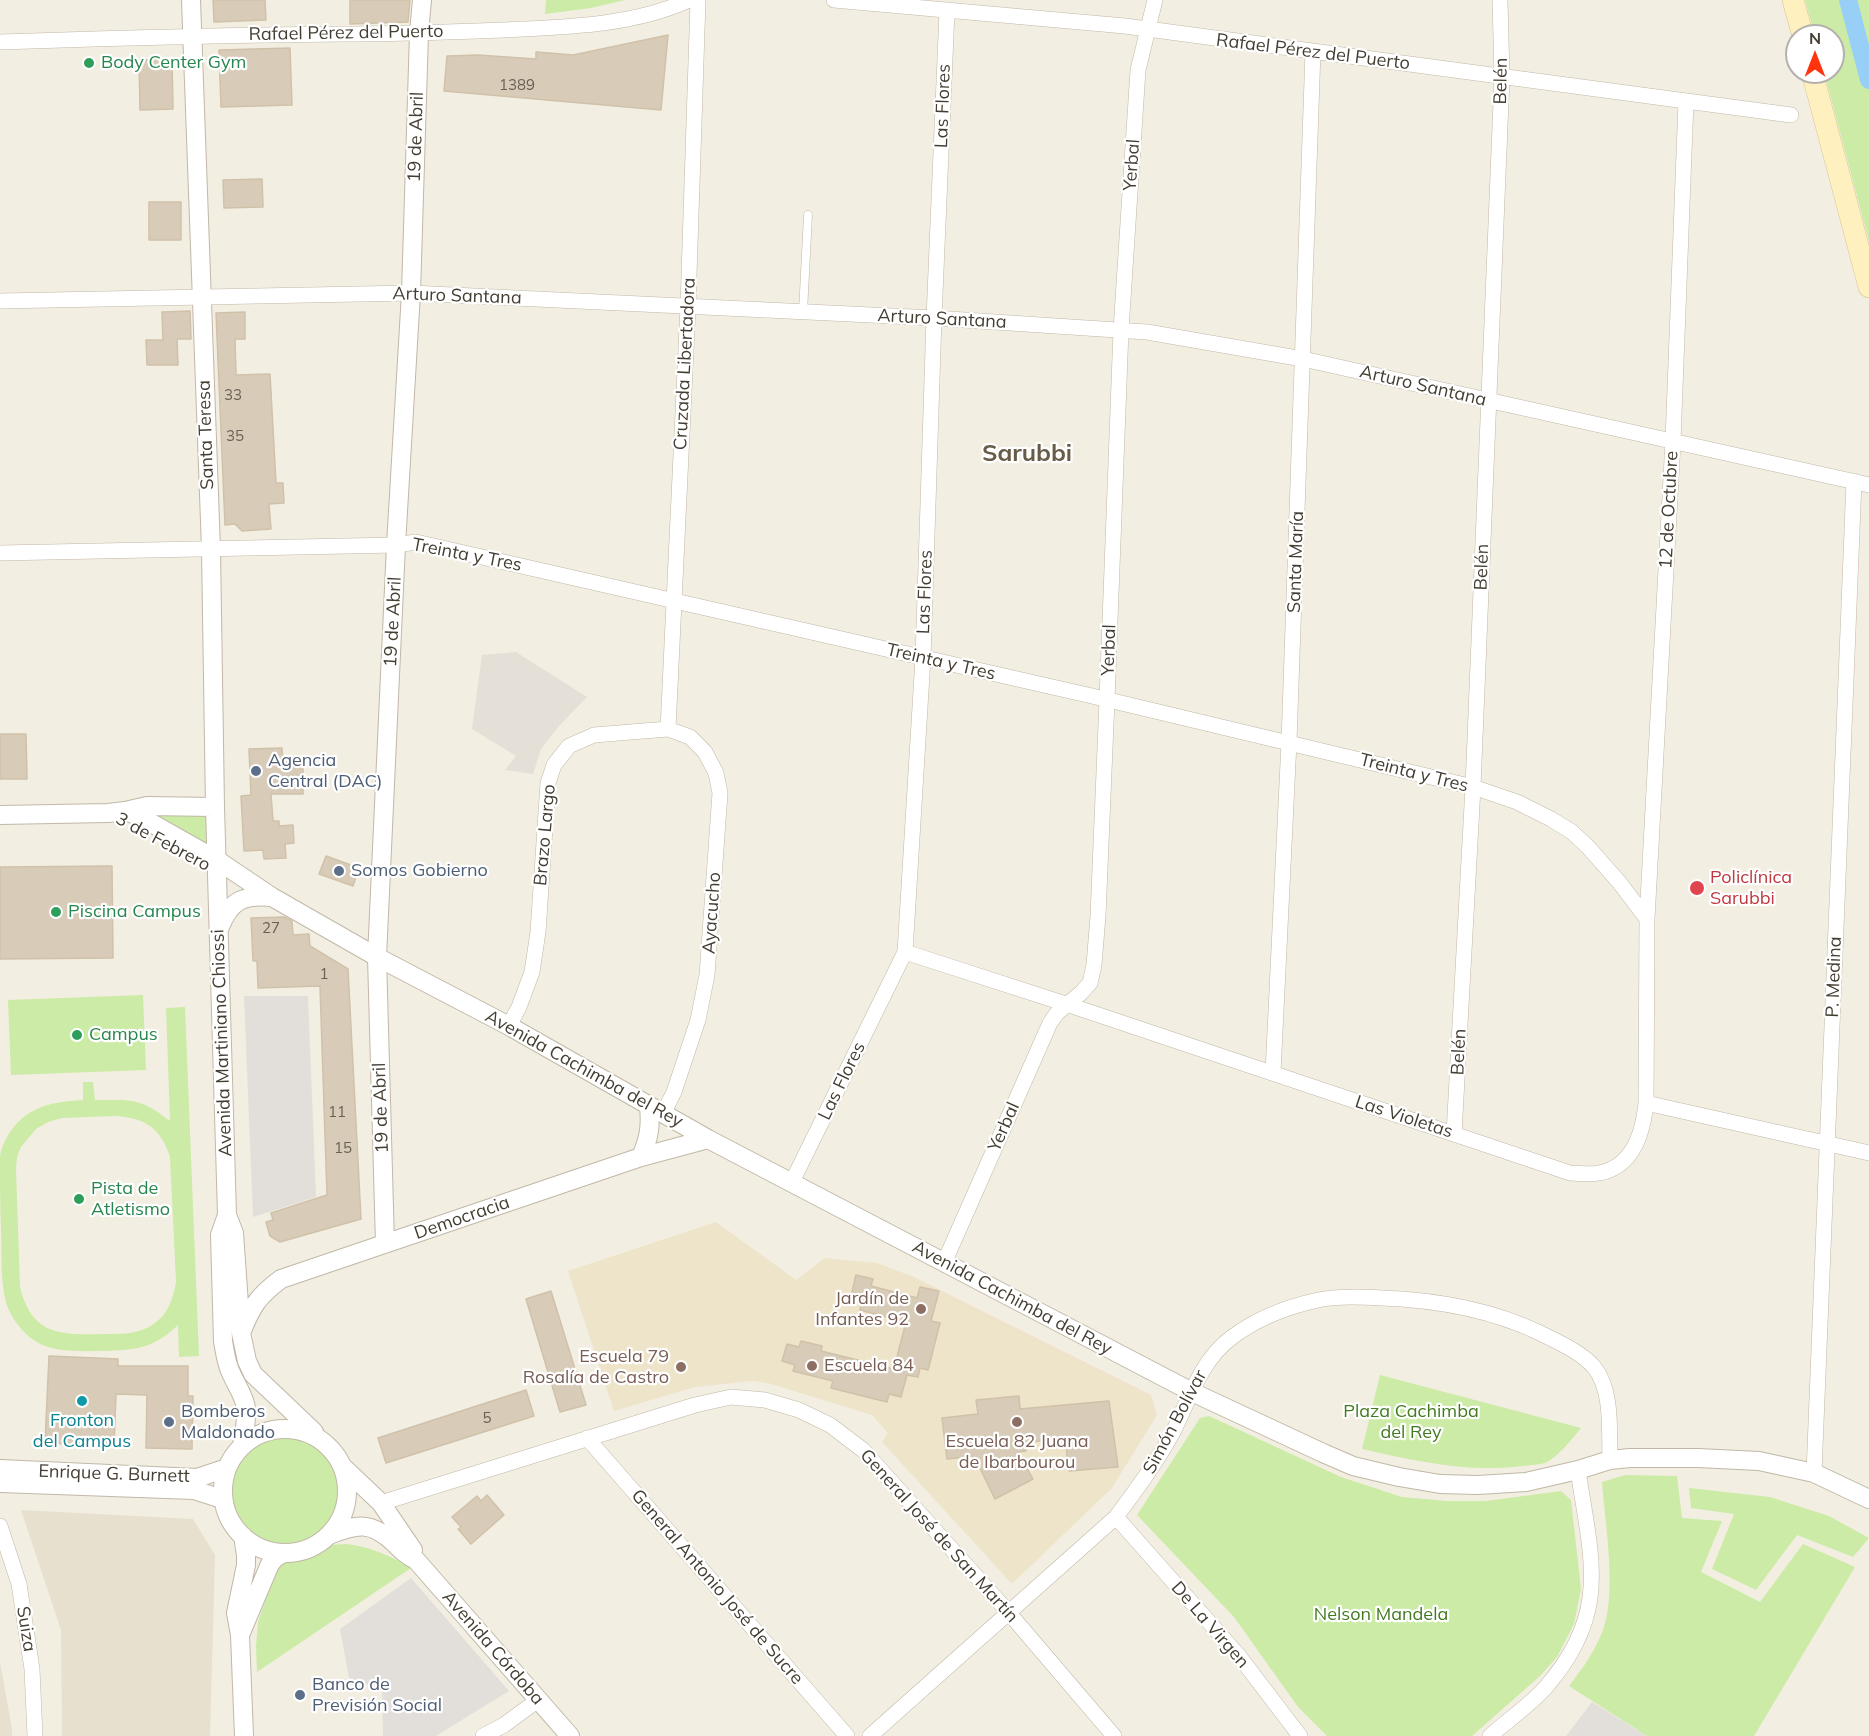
<!DOCTYPE html>
<html>
<head>
<meta charset="utf-8">
<style>
  body { margin:0 }
  #map { position:relative; width:1869px; height:1736px; overflow:hidden; background:#f3eee2; font-family:Mulish,sans-serif }
  canvas { display:block }
  .north { position:absolute; left:1785px; top:24px; width:60px; height:60px; box-sizing:border-box; background:#fff; border:2px solid #b4b1ad; border-radius:50%; rotate:0deg; font-size:16px; font-weight:700; line-height:24px; text-align:center; color:#443d32 }
  .north::after { content:''; display:block; margin:auto; width:21px; height:27px; background:#ff330c; clip-path:polygon(50% 0,100% 100%,50% 72%,0 100%) }
</style>
</head>
<body>
<div id="map">
<canvas width="1869" height="1736"></canvas>
<div class="north">N</div>
</div>
<script>
const ctx = document.querySelector('canvas').getContext('2d');
ctx.lineJoin = 'round';
function paint(path, color) {
  ctx.fillStyle = color;
  ctx.fill(path, 'evenodd');
}
function strokePath(path, color, width, dash) {
  ctx.strokeStyle = color;
  ctx.lineWidth = width;
  ctx.lineCap = dash ? 'butt' : 'round';
  ctx.setLineDash(dash || []);
  ctx.stroke(path);
}
function label(font, color, halo, rows, align = 'center') {
  ctx.font = font + ' Mulish,sans-serif';
  ctx.lineWidth = 4.5;
  ctx.setLineDash([]);
  ctx.textBaseline = 'middle';
  ctx.strokeStyle = halo;
  ctx.fillStyle = color;
  for (const [text, x, y, turn = 0] of rows) {
    ctx.save();
    ctx.translate(x, y);
    ctx.rotate((+turn || 0) * Math.PI / 180);
    ctx.textAlign = isNaN(turn) ? turn : align;
    if (halo) ctx.strokeText(text, 0, 0);
    ctx.fillText(text, 0, 0);
    ctx.restore();
  }
}
paint(new Path2D(`
  M21,1510l172,9 22,36 -5,181h-148l-1,-106z
  M0,1662l12,67v7h-12z`), '#e7e0cf');
paint(new Path2D(`
  M516,652l71,45 -28,29 -18,23 -8,25 -28,-4 11,-14 -44,-27 10,-74z`), '#e4dfd7');
paint(new Path2D(`
  M716,1222l80,58 29,-22 52,5 37,14 237,118 6,20 -45,73 -100,96 -130,-142 6,-9 -16,-18 -104,-32 -16,-2 -57,6 -81,24 -46,-140z`), '#ede4ca');
paint(new Path2D(`
  M546,0h79l-34,8 -46,6z
  M1805,0h64v241l-45,-169h9v-36h-18z
  M206,814v35l-62,-34z
  M143,995l3,75 -135,5 -3,-75z
  M185,1007l14,349 -20,1 -1,-32c-25,24 -43,25 -75,26 -28,0 -57,3 -78,-18 -8,-8 -16,-20 -19,-31 -6,-23 -4,-49 -5,-73 -1,-24 -1,-49 -1,-73 1,-6 3,-12 6,-17 17,-32 44,-37 77,-39v-18h10l2,18c36,0 45,-3 75,21l-4,-113zM116,1116c30,2 45,13 54,41l6,125c-3,16 -7,31 -21,41 -14,11 -32,11 -49,11 -43,1 -74,3 -86,-47l-4,-118 1,-12 4,-10 15,-18 12,-7 14,-4z
  M1380,1375l201,53c-8,10 -24,30 -36,35 -7,2 -16,2 -23,3 -53,7 -108,-5 -160,-17z
  M1209,1416l132,61 61,20 45,4h39l75,-10 10,9 10,89 -7,35 -17,33 -17,19 -68,60h-145l-29,-29 -64,-90 -97,-102 63,-97z
  M223 1491a62 62 0 1 1 124 0a62 62 0 1 1-124 0Z
  M1625,1475l52,1 5,42 40,3 -21,51 59,30 43,-58 52,23 -101,169h-107l-78,-50c14,-18 26,-35 34,-56 14,-40 2,-105 -1,-148z
  M1689,1488l81,9 59,19 40,22 -16,19 -56,-22 -41,55 -44,-21 22,-55 -43,-6z
  M347,1544c24,3 44,12 64,24l-154,104 -1,-26 2,-24 18,-53 8,-8 20,-4 25,-12z`), '#cceba6');
paint(new Path2D(`
  M244,996h64l8,201 -63,20z
  M411,1578l98,113 -73,45h-53l-1,-50 -32,-3 -10,-54z
  M1592,1702l55,34h-81z`), '#e2dfdb');
strokePath(new Path2D(`
  M1848,0l21,80`), '#98cff6', 18);
const building = new Path2D(`
  M213,0h52l1,20 -52,2z
  M350,0h60l-2,22 -58,2z
  M668,35l-7,75 -217,-19 3,-35 31,-1 58,4v-7l37,3z
  M290,48l2,57 -71,2 -2,-57z
  M172,59l1,50 -33,1 -1,-50z
  M262,179l1,28 -39,1 -1,-28z
  M149,202h32v38h-32z
  M190,311l1,28h-14l1,26h-31l-1,-25h17l-1,-28z
  M245,312v27h-10l1,36 34,-1 6,109h7l1,20 -15,1 2,25 -29,2 -7,-7 -10,1 -9,-212z
  M0,734h26l1,45h-27z
  M282,748l1,14h20v32h-32l2,27h6v5l14,-1 1,18 -9,1 1,14 -22,1 -1,-9 -19,1 -3,-55 10,-1 -2,-46z
  M326,856l33,12 -6,18 -34,-12z
  M112,866l1,92 -113,1v-92z
  M284,917l8,4 1,14 16,-1 1,12 38,23 13,250 -81,23 -10,-6 -4,-14 7,-2 -2,-7 56,-18 -7,-209 -62,2 -1,-27h-4l-2,-43z
  M856,1275l17,4 -2,7 46,12 3,-11 19,4 -8,30 9,2 -12,47 -8,-2 -2,9 -11,-2 -6,22 -12,-3 -2,8 -56,-14 2,-7 -40,-10 2,-6 -13,-4 5,-17 12,3 2,-6 21,5 -1,5 73,18 12,-47 -46,-12 3,-16 -11,-2z
  M551,1291l35,114 -26,7 -34,-113z
  M49,1356l69,3v7h70v30h5l-1,53 -46,-1 1,-53 -31,-1 -2,52 -69,-3z
  M526,1390l8,26 -148,47 -8,-25z
  M1019,1396l1,13 89,-8 9,66 -49,4 -4,-32 -39,3v9l-8,1 15,27 -38,20 -21,-43 -27,3 -5,-41 36,-4 -2,-14z
  M487,1495l17,20 -33,29 -13,-15 3,-2 -9,-10 25,-21 4,5z`);
paint(building, '#d8ccb9');
strokePath(building, '#d0c1a9', 1.5);
const service = new Path2D(`
  M803,312l5,-97`);
const minor = new Path2D(`
  M834,0l291,26 666,89
  M0,42c115,-4 229,-7 344,-8 53,0 106,-2 159,-4 61,-3 130,-4 186,-30
  M0,301l411,-8 523,25 213,14 156,27 566,126
  M0,553l396,-8 20,-3 676,154 381,91 44,15 34,17 21,13 16,15 31,35 28,37 -1,184c-3,30 -13,64 -47,70 -9,2 -20,0 -29,0l-504,-169 -161,-52
  M668,729l20,-422 10,-307
  M1647,919l26,-478 13,-340
  M509,1026l10,-19 13,-35 6,-40 10,-149 6,-18 15,-19 25,-11 74,-6 22,8 15,15 11,21 4,20 -13,182 -9,45 -24,72 -11,22
  M1273,1073l16,-331 24,-691
  M1646,1103l223,50
  M1454,1134l19,-347 29,-710 -2,-77
  M792,1182l113,-230 18,-294 11,-340 13,-307
  M944,1263l106,-240 7,-10 24,-20 9,-10 4,-18 4,-49 9,-216 14,-370 17,-260 17,-70
  M587,1438l260,298
  M1814,1473l40,-992
  M381,1503l314,-98 36,-8 34,3 34,10 31,15 33,25 146,163 105,123
  M1116,1517l123,139 61,80
  M0,1526l19,58 13,85 3,67
  M483,1736l21,-11 34,-25
  M870,1736l246,-219c20,-27 40,-54 56,-83 17,-33 28,-73 59,-96 26,-20 55,-31 87,-38 21,-4 43,-3 64,-2 55,2 108,11 158,35 18,9 41,19 54,34 19,23 15,64 16,93
  M1490,1736c18,-16 40,-31 56,-49 65,-75 45,-128 32,-217`);
const tertiary = new Path2D(`
  M191,0l20,549 4,258 12,408 -7,20 3,106c2,11 3,22 8,32 5,12 13,22 15,35 1,13 -2,25 -4,38
  M125,811l22,-5 68,1
  M0,815l108,-2 17,-2 14,5 78,44 55,37 105,60 132,69 199,113 484,253 131,61 30,13 46,11 41,7 38,1 48,-3 52,-12 32,-10 20,-2h68l61,3 55,12 55,26
  M220,927c11,-28 24,-32 52,-30
  M641,1157c8,-19 10,-30 8,-51
  M227,1215l7,18 7,100 6,28 6,13 61,58
  M385,1244l-8,-287 19,-412 15,-252 8,-260 3,-33
  M241,1333c11,-27 16,-36 40,-54l360,-122 67,-18
  M223 1491a62 62 0 1 1 124 0a62 62 0 1 1-124 0Z
  M343,1467l38,36 32,47
  M0,1469l197,9 30,-10
  M0,1483l194,7 28,9
  M329,1535c28,-11 42,-14 65,8 7,7 13,13 22,17l154,176
  M243,1536l3,19v10l-10,48 4,22 4,101
  M240,1635l30,-71 6,-7 8,-4`);
const secondary = new Path2D(`
  M1793,0l10,36
  M1812,72l57,215`);
strokePath(service, '#c1b8a7', 9);
strokePath(minor, '#c1b8a7', 16);
strokePath(tertiary, '#c1b8a7', 20);
strokePath(secondary, '#d6c48d', 22);
strokePath(service, '#fff', 8);
strokePath(minor, '#fff', 15);
strokePath(tertiary, '#fff', 18);
strokePath(secondary, '#fff0bf', 21);
for (const [x, y, r, color] of [
  [89,63,6,"#2e9e5b"],
  [256,771,6,"#5c6f8a"],
  [339,871,6,"#5c6f8a"],
  [1697,888,8,"#e0444e"],
  [56,912,6,"#2e9e5b"],
  [77,1035,6,"#2e9e5b"],
  [79,1199,6,"#2e9e5b"],
  [921,1309,6,"#8d6e63"],
  [812,1366,6,"#8d6e63"],
  [681,1367,6,"#8d6e63"],
  [82,1401,6,"#0f9aa8"],
  [169,1422,6,"#5c6f8a"],
  [1017,1422,6,"#8d6e63"],
  [300,1695,6,"#5c6f8a"]
]) {
  const dot = new Path2D();
  dot.arc(x, y, r, 0, 2 * Math.PI);
  ctx.fillStyle = color;
  ctx.fill(dot);
  strokePath(dot, '#fff', 2);
}
label('15px', '#696154', null, [
  ["1389",517,85],
  ["33",233,395],
  ["35",235,436],
  ["27",271,928],
  ["1",324,974],
  ["11",337,1112],
  ["15",343,1148],
  ["5",487,1418]
]);
label('18px', '#443d32', '#fff', [
  ["Rafael Pérez del Puerto",346,33,-1],
  ["Rafael Pérez del Puerto",1313,52,7],
  ["Belén",1501,81,-89],
  ["Las Flores",943,106,-88],
  ["19 de Abril",416,137,-88],
  ["Yerbal",1132,165,-86],
  ["Arturo Santana",457,296,2],
  ["Arturo Santana",942,319,3],
  ["Cruzada Libertadora",685,364,-87],
  ["Arturo Santana",1423,386,13],
  ["Santa Teresa",206,435,-92],
  ["12 de Octubre",1669,510,-87],
  ["Treinta y Tres",467,555,11],
  ["Santa María",1296,562,-88],
  ["Belén",1482,567,-88],
  ["Las Flores",925,592,-88],
  ["19 de Abril",393,622,-87],
  ["Yerbal",1109,650,-88],
  ["Treinta y Tres",941,662,13],
  ["Treinta y Tres",1414,773,14],
  ["Brazo Largo",545,835,-85],
  ["3 de Febrero",163,842,28],
  ["Ayacucho",712,913,-86],
  ["P. Medina",1834,977,-88],
  ["Avenida Martiniano Chiossi",222,1043,-92],
  ["Belén",1459,1052,-87],
  ["Avenida Cachimba del Rey",584,1069,29],
  ["Las Flores",842,1081,-64],
  ["19 de Abril",381,1108,-92],
  ["Las Violetas",1404,1117,18],
  ["Yerbal",1004,1127,-66],
  ["Democracia",462,1218,-19],
  ["Avenida Cachimba del Rey",1012,1298,28],
  ["Simón Bolívar",1175,1422,-62],
  ["Enrique G. Burnett",114,1474,2],
  ["General José de San Martín",939,1536,48],
  ["General Antonio José de Sucre",717,1587,49],
  ["De La Virgen",1210,1625,49],
  ["Suiza",26,1629,81],
  ["Avenida Córdoba",493,1648,49]
]);
label('18px', '#27864d', '#fff', [
  ["Body Center Gym",101,63],
  ["Piscina Campus",68,912],
  ["Campus",89,1035],
  ["Pista de",91,1189],
  ["Atletismo",91,1210]
], 'left');
label('18px', '#4e5e75', '#fff', [
  ["Agencia",268,761],
  ["Central (DAC)",268,782],
  ["Somos Gobierno",351,871],
  ["Bomberos",181,1412],
  ["Maldonado",181,1433],
  ["Banco de",312,1685],
  ["Previsión Social",312,1706]
], 'left');
label('18px', '#be3a42', '#fff', [
  ["Policlínica",1710,878],
  ["Sarubbi",1710,899]
], 'left');
label('18px', '#785e54', '#fff', [
  ["Jardín de",909,1299],
  ["Infantes 92",909,1320],
  ["Escuela 79",669,1357],
  ["Rosalía de Castro",669,1378],
  ["Escuela 84",824,1366,"left"],
  ["Escuela 82 Juana",1017,1442,"center"],
  ["de Ibarbourou",1017,1463,"center"]
], 'right');
label('18px', '#427a21', '#fff', [
  ["Plaza Cachimba",1411,1412],
  ["del Rey",1411,1433],
  ["Nelson Mandela",1381,1615]
]);
label('18px', '#0d838f', '#fff', [
  ["Fronton",82,1421],
  ["del Campus",82,1442]
]);
label('bold 24px', '#685c48', '#fff', [
  ["Sarubbi",1027,454]
]);
</script>
</body>
</html>
